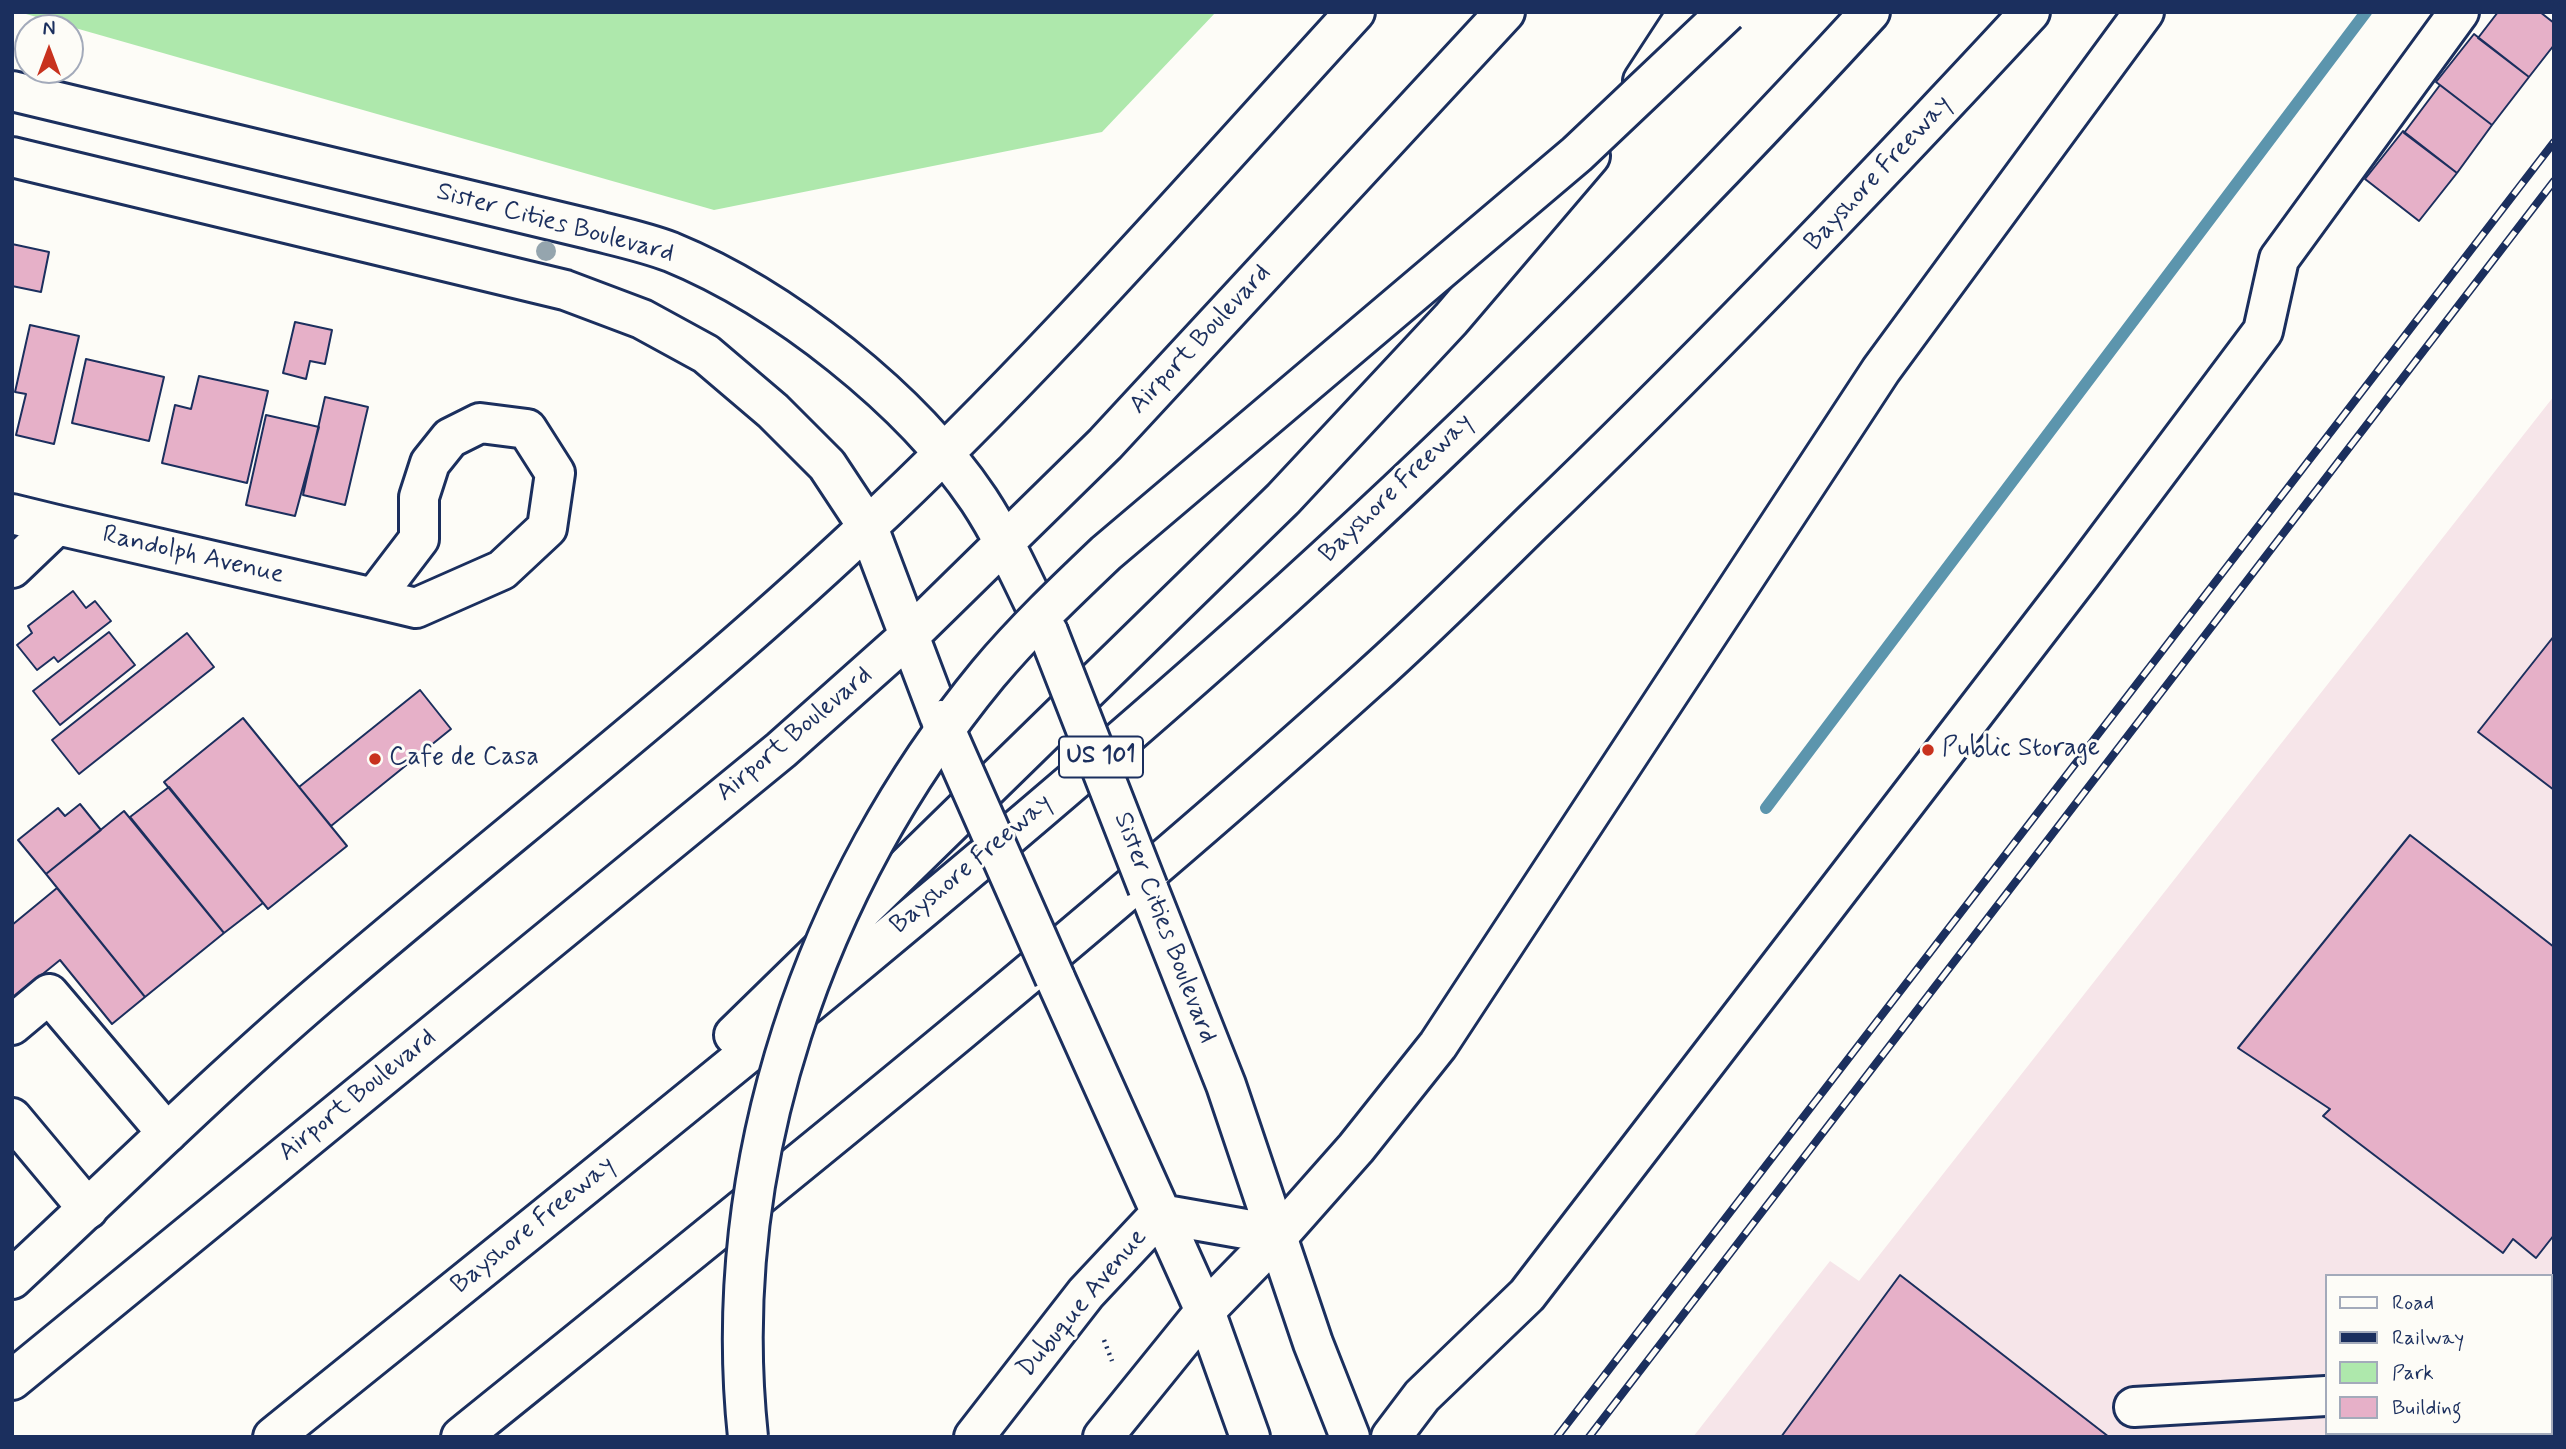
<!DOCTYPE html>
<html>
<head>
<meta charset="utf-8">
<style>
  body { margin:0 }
  #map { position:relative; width:2566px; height:1449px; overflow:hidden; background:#fdfcf7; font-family:Mynerve,sans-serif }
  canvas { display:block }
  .frame { position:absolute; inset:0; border:14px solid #1b2f5e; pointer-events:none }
  .legend { position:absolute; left:2325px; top:1274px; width:228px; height:161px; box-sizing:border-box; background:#fdfcf7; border:2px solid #a3aaba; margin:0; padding:9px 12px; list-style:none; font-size:21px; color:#1b2f5e }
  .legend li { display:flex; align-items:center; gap:14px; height:35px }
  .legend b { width:35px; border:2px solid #a3aaba }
  .north { position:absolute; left:14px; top:14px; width:70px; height:70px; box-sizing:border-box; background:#fdfcf7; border:2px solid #a3aaba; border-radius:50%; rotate:0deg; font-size:19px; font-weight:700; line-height:28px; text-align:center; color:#1b2f5e }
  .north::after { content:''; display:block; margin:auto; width:24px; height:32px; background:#c8321e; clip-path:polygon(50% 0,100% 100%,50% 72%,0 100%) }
</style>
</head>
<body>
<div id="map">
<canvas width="2566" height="1449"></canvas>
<div class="frame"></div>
<ul class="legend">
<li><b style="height:9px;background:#fdfcf7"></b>Road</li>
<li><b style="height:9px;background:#1b2f5e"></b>Railway</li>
<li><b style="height:19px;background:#aee8ac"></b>Park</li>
<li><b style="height:19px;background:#e6b0c8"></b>Building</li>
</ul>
<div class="north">N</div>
</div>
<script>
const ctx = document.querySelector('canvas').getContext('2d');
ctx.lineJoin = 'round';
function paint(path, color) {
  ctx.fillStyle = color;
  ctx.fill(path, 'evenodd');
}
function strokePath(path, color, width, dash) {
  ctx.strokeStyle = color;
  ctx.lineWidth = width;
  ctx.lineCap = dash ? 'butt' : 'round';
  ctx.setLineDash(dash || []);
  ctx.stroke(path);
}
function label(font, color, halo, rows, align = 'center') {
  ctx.font = font + ' Mynerve,sans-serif';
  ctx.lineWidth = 6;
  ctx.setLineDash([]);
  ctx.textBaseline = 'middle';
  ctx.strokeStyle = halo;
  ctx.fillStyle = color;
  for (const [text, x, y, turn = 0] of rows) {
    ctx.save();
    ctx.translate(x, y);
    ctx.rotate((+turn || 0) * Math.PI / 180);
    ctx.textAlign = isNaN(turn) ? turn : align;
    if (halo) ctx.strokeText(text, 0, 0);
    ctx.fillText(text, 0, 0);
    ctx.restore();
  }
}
paint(new Path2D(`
  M2554,396v1041h-861l137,-176 29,20zM2326,1276h224v157h-224z`), '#f6e5e9');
paint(new Path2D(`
  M19,12h1197l-114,120 -388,78z`), '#aee8ac');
strokePath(new Path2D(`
  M1766,808l600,-796`), '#5c95ad', 12);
const building = new Path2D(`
  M2498,12h42l14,11v22l-25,32 -51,-39z
  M2474,34l55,43 -37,48 -56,-43z
  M2440,85l52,40 -35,48 -53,-40z
  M2403,131l54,42 -38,48 -54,-42z
  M12,244l37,8 -8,40 -29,-6z
  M295,322l37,8 -7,34 -15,-3 -4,18 -23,-6z
  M30,325l49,11 -25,108 -38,-9 10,-41 -11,-2z
  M86,359l78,18 -15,64 -77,-18z
  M199,376l69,15 -21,92 -85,-20 13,-58 16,4z
  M325,397l43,10 -23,98 -42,-10z
  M266,415l53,12 -24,89 -49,-11z
  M73,591l13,17 9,-7 16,20 -53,41 -4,-5 -17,13 -20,-25 15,-12 -4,-7z
  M109,632l26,33 -75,60 -27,-34z
  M187,633l27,34 -135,107 -27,-34z
  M2554,636v154l-76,-58z
  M420,690l31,39 -120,97 -32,-39z
  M243,718l104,128 -79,63 -104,-127z
  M169,787l94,116 -39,30 -94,-116z
  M80,804l21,26 -55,44 -28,-34 40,-32 7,8z
  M124,811l100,122 -79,64 -99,-123z
  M2410,835l144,112v288l-18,23 -23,-19 -10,14 -180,-137 7,-7 -92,-61z
  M57,888l88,109 -33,27 -52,-64 -48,39v-74z
  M1900,1275l209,162h-328z`);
paint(building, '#e6b0c8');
strokePath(building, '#1b2f5e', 2);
const minor = new Path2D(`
  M12,514l45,11 317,73 42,10 86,-38 45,-42 8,-55 -28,-44 -47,-6 -30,15 -20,25 -11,34v42l-45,59
  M12,568l45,-43
  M12,1025l37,-31 118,139
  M12,1118l76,91
  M2550,1395l4,1
  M2134,1407l192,-11
  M1391,1437l31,-41 105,-101 554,-721 182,-243 16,-72 180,-247`);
const major = new Path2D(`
  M12,91l577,138c27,7 56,13 82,23 112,46 240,147 308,248 27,41 47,88 69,132
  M12,157l553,133 77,29 64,35 67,57 54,54 41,62 73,193
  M1148,888l78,197 87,258 37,94
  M1055,978l150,333 45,126
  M1160,1214l119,21
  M12,1279c107,-99 210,-202 321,-296 177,-151 361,-293 530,-452 174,-162 331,-343 492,-519
  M12,1380l769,-630 128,-114 196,-192 400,-432
  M974,1437l112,-144 74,-79
  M1103,1437l102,-126 74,-76`);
const highway = new Path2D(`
  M1643,81l45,-69
  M734,1035l549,-536 168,-180 139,-163
  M1279,1235l77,-87 82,-103 443,-675 263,-358
  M273,1437c343,-277 690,-551 1018,-847 202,-183 395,-378 579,-578
  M461,1437c307,-248 615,-494 908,-758 56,-50 109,-103 162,-155 172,-165 337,-337 499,-512`);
strokePath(minor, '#1b2f5e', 44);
strokePath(major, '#1b2f5e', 44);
strokePath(highway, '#1b2f5e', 44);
strokePath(new Path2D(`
  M1104,1340l8,21
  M2550,1340l4,-4`), '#1b2f5e', 4.5, [2, 5]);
strokePath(minor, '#fdfcf7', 38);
strokePath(major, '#fdfcf7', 38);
strokePath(highway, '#fdfcf7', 38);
const rail = new Path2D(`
  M1557,1437l997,-1295
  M1589,1437l965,-1256`);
strokePath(rail, '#1b2f5e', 8);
strokePath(rail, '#fdfcf7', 5, [16]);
const majorBridge = new Path2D(`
  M1048,632l100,256
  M941,720l114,258`);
const highwayBridge = new Path2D(`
  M748,1437c-29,-272 66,-552 240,-763 36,-43 77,-82 118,-121l471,-399 150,-142`);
strokePath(majorBridge, '#1b2f5e', 44, []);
strokePath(highwayBridge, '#1b2f5e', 44, []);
strokePath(majorBridge, '#fdfcf7', 38);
strokePath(highwayBridge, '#fdfcf7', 38);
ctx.fillStyle = '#95a5ae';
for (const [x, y] of [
  [546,251]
]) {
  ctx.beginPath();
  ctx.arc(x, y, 10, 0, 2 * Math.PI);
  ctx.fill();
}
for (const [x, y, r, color] of [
  [1928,750,7,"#c8321e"],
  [375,759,7,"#c8321e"]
]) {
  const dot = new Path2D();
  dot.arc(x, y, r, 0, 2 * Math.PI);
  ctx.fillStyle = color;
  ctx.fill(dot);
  strokePath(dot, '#fdfcf7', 2.5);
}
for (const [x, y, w] of [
  [1101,757,84]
]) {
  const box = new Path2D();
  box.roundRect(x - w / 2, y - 20.5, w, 41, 5);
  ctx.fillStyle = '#fdfcf7';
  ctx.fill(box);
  strokePath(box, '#1b2f5e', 2);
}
label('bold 24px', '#1b2f5e', null, [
  ["US 101",1101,757]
]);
label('26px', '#1b2f5e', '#fdfcf7', [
  ["Bayshore Freeway",1879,174,-47],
  ["Sister Cities Boulevard",555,224,15],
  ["Airport Boulevard",1201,340,-47],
  ["Bayshore Freeway",1397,489,-44],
  ["Randolph Avenue",193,556,13],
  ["Airport Boulevard",795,735,-40],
  ["Bayshore Freeway",972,865,-40],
  ["Sister Cities Boulevard",1164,928,69],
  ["Airport Boulevard",358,1096,-39],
  ["Bayshore Freeway",534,1226,-39],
  ["Dubuque Avenue",1083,1304,-50]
]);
label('26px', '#1b2f5e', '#fdfcf7', [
  ["Public Storage",1942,750],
  ["Cafe de Casa",389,759]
], 'left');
</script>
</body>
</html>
